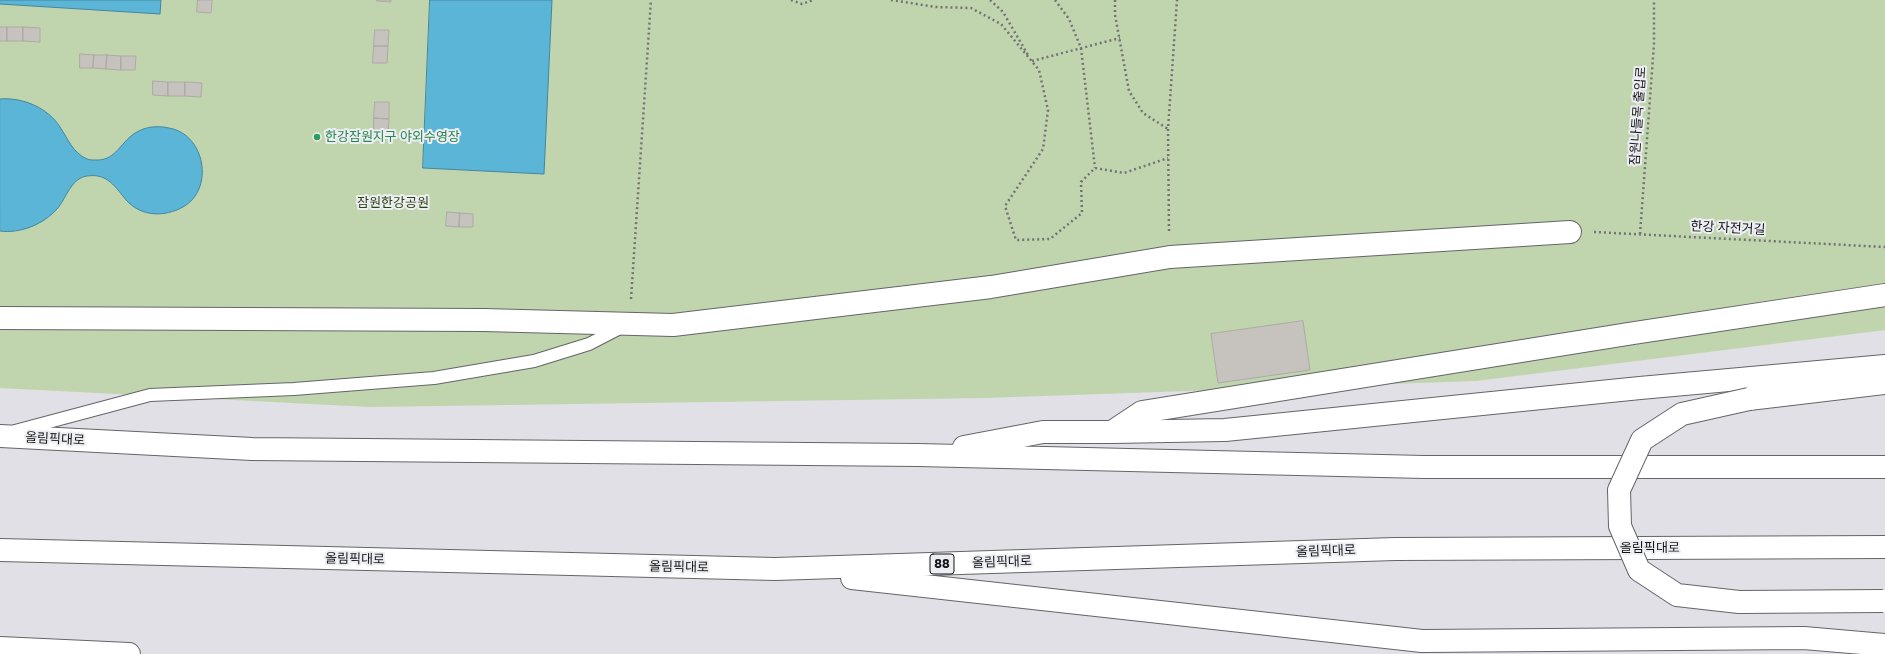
<!DOCTYPE html>
<html>
<head>
<meta charset="utf-8">
<style>
  body { margin:0 }
  canvas { display:block; background:#e0e0e6 }
</style>
</head>
<body>
<canvas width="1885" height="654"></canvas>
<script>
const ctx = document.querySelector('canvas').getContext('2d');
ctx.lineJoin = 'round';
function paint(path, color) {
  ctx.fillStyle = color;
  ctx.fill(path, 'evenodd');
}
function strokePath(path, color, width, dash) {
  ctx.strokeStyle = color;
  ctx.lineWidth = width;
  ctx.lineCap = dash ? 'butt' : 'round';
  ctx.setLineDash(dash || []);
  ctx.stroke(path);
}
function label(font, color, halo, rows, align = 'center') {
  ctx.font = font + ' "Golos Text","Noto Sans KR",sans-serif';
  ctx.lineWidth = 4;
  ctx.setLineDash([]);
  ctx.textBaseline = 'middle';
  ctx.strokeStyle = halo;
  ctx.fillStyle = color;
  for (const [text, x, y, turn = 0] of rows) {
    ctx.save();
    ctx.translate(x, y);
    ctx.rotate((+turn || 0) * Math.PI / 180);
    ctx.textAlign = isNaN(turn) ? turn : align;
    if (halo) ctx.strokeText(text, 0, 0);
    ctx.fillText(text, 0, 0);
    ctx.restore();
  }
}
paint(new Path2D(`
  M0,0h1885v330l-409,51 -490,17 -616,9 -370,-19z`), '#c0d5ad');
const water = new Path2D(`
  M0,0h161l-1,14 -160,-10z
  M430,0h122l-8,174 -121,-6z
  M0,99c23,-2 48,9 60,28 8,12 13,26 27,32 2,1 6,1 8,1 19,1 24,-14 36,-24 11,-9 24,-11 38,-8 36,6 46,61 14,79 -18,10 -41,10 -56,-6 -12,-14 -19,-28 -40,-25 -16,2 -21,23 -30,33 -13,15 -37,25 -57,22z`);
paint(water, '#5bb5d7');
strokePath(water, '#46859d', 1);
const building = new Path2D(`
  M198,0h14l-1,13 -14,-1z
  M377,0h14v2l-14,-1z
  M0,27h7v14h-7z
  M7,27h16v14h-16z
  M23,27l17,1v14l-17,-1z
  M375,30h14l-1,16h-14z
  M374,46h14l-1,17h-14z
  M80,54l14,1 -1,13h-13z
  M94,55h13l-1,14 -13,-1z
  M107,55l14,1v14l-15,-1z
  M121,56h15l-1,14h-14z
  M153,81l15,1v14l-15,-1z
  M168,82h17v14h-17z
  M185,82l17,1 -1,14 -16,-1z
  M375,102h14v17l-15,-1z
  M374,118l15,1 -1,16h-14z
  M447,212l13,1 -1,14 -13,-1z
  M460,213l13,1v13h-14z
  M1303,321l7,49 -92,13 -7,-49z`);
paint(building, '#c6c3be');
strokePath(building, '#aeaaa6', 1);
const lane = new Path2D(`
  M15,431l135,-36 144,-6 140,-11 100,-17 55,-17 33,-17`);
const street = new Path2D(`
  M0,318l484,2 189,5 318,-38 179,-30 400,-25
  M0,648l129,6`);
const highway = new Path2D(`
  M1749,399l136,-16
  M1112,432l113,-2 415,-42 245,-22
  M0,436l252,13 666,6 506,12h461
  M964,447l79,-15h69l30,-20 492,-79 251,-38
  M0,550l775,19 620,-20 490,-2
  M852,578l570,63 382,-3 81,7`);
strokePath(lane, '#646569', 14);
strokePath(street, '#646569', 24);
strokePath(highway, '#646569', 24);
strokePath(new Path2D(`
  M791,0l11,4 11,-4
  M891,0l45,7 35,1 30,16 38,46 9,40 -5,39 -38,57 11,34 34,-1 32,-26 -1,-31 14,-14 29,5 44,-15
  M990,0l13,12 25,43
  M1055,0l14,19 12,29 14,120
  M1115,0v15l14,76 14,22 25,16
  M1032,61l88,-23
  M1169,231l-1,-102 9,-129
  M1594,232l291,15
  M1640,234l14,-190v-44
  M631,299l20,-299`), '#737377', 2.5, [2, 3]);
strokePath(lane, '#fff', 12);
strokePath(street, '#fff', 22);
strokePath(highway, '#fff', 22);
const highwayBridge = new Path2D(`
  M1749,399l-67,15 -40,26 -23,50 1,36 19,44 38,25 62,7 144,-1`);
strokePath(highwayBridge, '#646569', 24, []);
strokePath(highwayBridge, '#fff', 22);
for (const [x, y, r, color] of [
  [317,137,4,"#2e9e5b"]
]) {
  const dot = new Path2D();
  dot.arc(x, y, r, 0, 2 * Math.PI);
  ctx.fillStyle = color;
  ctx.fill(dot);
  strokePath(dot, '#edeef3', 1.5);
}
for (const [x, y, w] of [
  [942,564,24]
]) {
  const box = new Path2D();
  box.roundRect(x - w / 2, y - 10, w, 20, 3);
  ctx.fillStyle = '#edeef3';
  ctx.fill(box);
  strokePath(box, '#151517', 1);
}
label('bold 12px', '#151517', null, [
  ["88",942,564]
]);
label('13px', '#151517', '#edeef3', [
  ["잠원나들목 출입로",1638,116,-86],
  ["한강 자전거길",1728,228,3],
  ["올림픽대로",55,439,3],
  ["올림픽대로",1650,548],
  ["올림픽대로",1326,551,-2],
  ["올림픽대로",355,559,1],
  ["올림픽대로",1002,562,-2],
  ["올림픽대로",679,567,1]
]);
label('13px', '#27864d', '#edeef3', [
  ["한강잠원지구 야외수영장",325,137]
], 'left');
label('13px', '#2d4313', '#edeef3', [
  ["잠원한강공원",393,203]
]);
</script>
</body>
</html>
